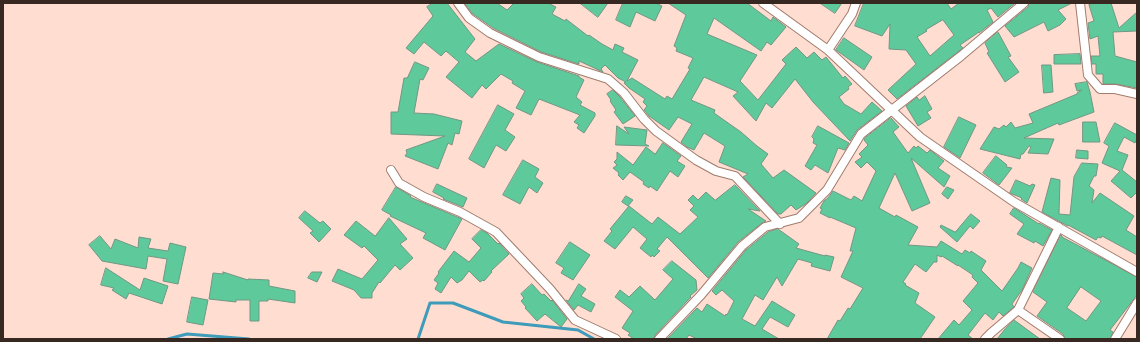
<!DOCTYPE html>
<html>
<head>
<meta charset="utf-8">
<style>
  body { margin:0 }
  #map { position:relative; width:1140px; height:342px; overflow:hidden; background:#ffded1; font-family:"Exo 2",sans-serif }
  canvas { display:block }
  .frame { position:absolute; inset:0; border:4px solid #372822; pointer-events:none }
</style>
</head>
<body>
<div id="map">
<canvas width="1140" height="342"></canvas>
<div class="frame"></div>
</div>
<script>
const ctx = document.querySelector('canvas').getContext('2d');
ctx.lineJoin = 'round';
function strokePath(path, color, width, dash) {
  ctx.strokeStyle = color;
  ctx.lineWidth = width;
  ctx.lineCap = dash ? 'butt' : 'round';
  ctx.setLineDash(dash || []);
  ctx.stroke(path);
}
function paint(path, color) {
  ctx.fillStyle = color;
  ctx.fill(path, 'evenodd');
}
strokePath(new Path2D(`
  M168,339l19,-5 62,5
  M418,339l12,-36h23l50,19 75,8 16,9`), '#3e9bb9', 3);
const building = new Path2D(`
  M433,3h14l28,36 -10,13 11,9 23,-17 38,18 42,14v1l5,3 -8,17 6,5 -2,3 15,8v3l-11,17 -7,-5 2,-3 -5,-3 6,-7 -41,-16 -8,16 -15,-7 9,-17 -13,-8 1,-2 -12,-7 -15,15 -4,-4 -10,13 -26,-21 13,-15 -13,-11 -5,5 -17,-14 -10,12 -8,-6 27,-32 -6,-9z
  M465,3h32l10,7 7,-7h34l8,4 -4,7 13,7 1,-2 22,17 1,-1 13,9 11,6 2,-6 9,4 -2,4 16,8 -11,21 5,-3 33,21 2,-3 5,3 18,-30 -2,-1 5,-10 -17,-7 1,-3 -3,-2 12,-31 -18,-12h79l24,18 2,-4 13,10 -15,18 -4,-3 -6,9 -47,-33 -7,16 50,21 -17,26 18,19 28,-36 -4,-4 14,-13 11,11 7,-6 8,8 4,-3 17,21 2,-2 7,8 -4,3 1,2 -10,8 5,7 17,10 11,-12 10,9 -25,19 -7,11 -37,-39 -18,-23 -23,29 -6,-5 -10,18 -23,-25 5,-4 -34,-15 -13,23 24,10 -1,3 27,19 16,14 11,8 -7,10 12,14 11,-8 32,23 -9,10 -11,7 -5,-5 -10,9h-3l-35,-37 5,-3 -29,-12 6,-16 -21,-13 -10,17 -7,-3 -6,-5 11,-18 -14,-7 -9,13 -20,-14 -5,-6 3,-4 -4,-4 2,-3 -16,-11 -5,-5 2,-1 -8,-4 -13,-13 -4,4 2,3 -24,-11v3l-38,-12 -48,-24 -20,-14z
  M580,3h28l-10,14z
  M623,3h33l6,3 -7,15 -19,-9 -6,15 -14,-7z
  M820,3h22l-7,10z
  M864,3h83l4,6 8,-6h56l-17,14 -7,-9 -4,2 6,12 -14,11v-1l-19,13 3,3 -66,51 -9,-9 28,-26 -10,-14 -17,-1 1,-25 -8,12 -27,-10zM943,20l11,15 -24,21 -13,-19 10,-6 -1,-1z
  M1029,3h43l-14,7 8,9 -6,6 -12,6 -4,-9 -30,15 -9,-11 23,-19z
  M1096,3h15l8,25 18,-16v19l-24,1 2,24 22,6v26l-21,-4h-13v-10h-7v-10h-4l-1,-8h9l-2,-20 -8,3 -2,-16 6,-2 -5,-16z
  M998,32l13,24 -3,1 11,15 -14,10 -18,-29 2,-1 -4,-9z
  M844,38l28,19 -8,13 -28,-20z
  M1080,54l1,10h-27v-9z
  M415,62l14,6 -6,12 -3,-1 -6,34 20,1 28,7 -3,13 -4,-1 -3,12 -4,-2 -10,26 -33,-13 2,-3 -1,-3 39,-14 -54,-2v-22h7l6,-34h3z
  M1042,65h9l2,27 -9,1z
  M1087,82l3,10 4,20 -35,13 -1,-2 -34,15 30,1 -6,15 -20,-1 3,-6 -2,-1 -6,8h-2l-1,5 -40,-10 14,-22 5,2 5,-4 2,2 5,-5 4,6 18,-5 -4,-9 48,-20v-1l5,-3 -5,1 -2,-7z
  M613,90l7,7 15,19 -12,8 -9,-12 2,-2 -6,-9 1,-1 -4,-6z
  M925,96l7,13 -5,3 4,6 -13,8 -12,-20 11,-9 2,3z
  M498,105l16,9 -9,16 10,7 -9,14 -10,-6 -12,23 -15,-9z
  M959,117l17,8 -16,33 -16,-11z
  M891,118l8,9 -6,5 15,21 6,-7 2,2 2,-2 9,7 3,-3 14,11 -6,7 12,8 -6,11 -33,-29 19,45 -18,8 -17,-38 -16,35 16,9 1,-2 22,12 -10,18 29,2 4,-6 21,13 3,-4 5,3 1,-2 15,10 -5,9 21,21 16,-23 3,-6 11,6 -10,22 -10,14 2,3 -11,9 -4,-4 -6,8 -8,-7 -17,22 5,4h-35l16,-19 5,5 13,-15 -9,-9 15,-18 -6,-6 1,-2 -15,-10v1l-16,-10 -1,1 -4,-2v7h-3l-8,10 -11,-8 -12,18 3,2 -1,1 14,8 -4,10 20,14 -15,22h-93l11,-19 2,1 8,-13 2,1 13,-21 -22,-11 12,-26h-3l6,-23 -26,-11v1l-10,-5 2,-4 -2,-1 4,-7 4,-3 5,-7 18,9 3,-4 8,5 14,-30 -9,-9 -6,6 -6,-6 7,-5 -3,-3 9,-9 -4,-5 1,-2z
  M1083,122h13l4,20h-17z
  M1115,123l22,12v3l-2,5 -11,-6 -7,14 11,4 -6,15 15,12v10l-6,6 -20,-17 9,-10 -18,-8 7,-17 -5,-3z
  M617,126l12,8 -5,-7 23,3 -2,14 4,2 -33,-1z
  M818,126l31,17 -4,7 -7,-2 -10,25 -13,-8 -4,5 -6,-4 12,-21 -4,-2 1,-4 -2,-2z
  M663,143l18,13 -4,5 8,5 -7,11 -8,-6 -13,20 -7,-5 -1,2 -6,-4 1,-2 -14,-10 -7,8 -5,-5 1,-2 -6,-5 4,-3 -3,-3 3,-3v-7l16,13 13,-18 9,7z
  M1077,150l11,1v8l-12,-1z
  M996,156l11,9 -1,2 6,1 -13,17 -16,-12z
  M523,160l16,9 -4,8 8,6 -6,10 -8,-6 -9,17 -17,-9z
  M1082,163l16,1 -2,12h-2l-5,10 5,4 -2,13 8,-10 34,23 -8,14 11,7v18l-35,-19 -1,2 -3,-1 -2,3 -28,-15v1l-26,-14 9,-34 9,2 -1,34 11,1 4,-38z
  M1016,180l14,6 2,-2 3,1 -8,18 -6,-4 1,-1 -12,-5z
  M437,184l30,14 -4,9 -20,-8 1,-1 -11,-6z
  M735,185l25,26 -12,-2 18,12 -4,2 -24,19 -30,36 -41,-41 -10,12 3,2 -6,6 -2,-2 -1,2 -11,-9 7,-9 -14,-12 -18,22 -11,-8 8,-10 -2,-2 19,-23 23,18 6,-7 22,17 18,-17 -8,-7 4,-4 -6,-6 5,-5 5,5 8,-8 9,8z
  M396,187l15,9 -1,1 52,22 -17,31 -22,-12 3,-5 -36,-17 1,-1 -9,-5z
  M947,187l7,3 -6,9 -6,-5z
  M626,196l7,4 -5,6 -6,-4z
  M1014,208l25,16v-1l13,7 -9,16 -8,-5 -1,2 -17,-9 7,-10 -14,-10z
  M305,211l15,12 3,-2 8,8 -12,13 -9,-9 3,-2 -14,-13z
  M971,214l9,7 -7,8 -3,-3 -13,16 -17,-15 1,-2 14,7z
  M389,218l18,21 -7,5 13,14 -13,12 -5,-5 -15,18 -1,-1 -7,11v5h-11l-7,-8 -22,-9 6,-12 24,10 16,-19 -14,-14 -2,2 -18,-13 12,-14 19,15z
  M778,229l21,15 -3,4 29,8v-1l9,2 -4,14 -19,-5 1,-3 -14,-4 -16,27 -5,-9 -14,23 -8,-5 -13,24 13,7 17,-25 23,14 -7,12 -18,-10 -8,12 17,10h-82l-8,-4 -3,4h-19l30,-31 5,4 5,-8 18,12 1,-2 1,1 7,-14 -12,-11 -6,5 -4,-4 34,-41 22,-18z
  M481,230l6,3 11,11 1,-1 10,11 -18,17 1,1 -8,9 -1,-1 -3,2 -11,-11 -7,9 -5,3 -6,-6 -10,16 -6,-4 3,-6 -4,-3 5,-7 -1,-1 16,-21 15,11 12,-14 -9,-9z
  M1061,235l1,1v1l75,40v18l-27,35 3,2 -3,7h-45l-2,-5 -26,-18 10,-14 -14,-10zM1081,287l20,14 -15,20 -19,-13z
  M100,236l11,13 4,-10 23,9 1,-11 12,2 -3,9 20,3 2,-8 16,4 -8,37 -15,-3 4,-22 -19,-3 -2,13 -44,-8 -13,-16z
  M570,242l20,13 -17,25 -12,-7 3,-5 -8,-5z
  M672,261l24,19 1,10 -7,6 1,1 -36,38 -1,4h-20l-6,-4 2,-2 -8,-5 11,-17 -18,-14 5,-7 9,7 11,-11 15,14 18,-21 -10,-9z
  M106,268l34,22 4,-12 24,8 -6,18 -33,-11 -3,6 -14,-9 2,-2 -13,-3z
  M223,272l25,8v-1l21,1v6l26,5v12l-27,-4v2h-9v20h-9v-21h-14v2l-27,-3 4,-26 10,1z
  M312,272h10l-5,10 -9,-4z
  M532,284l10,11 2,-1 7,7 1,-1 15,19 -6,8 -16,-13 -8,7 -12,-13 1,-1 -5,-6 3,-3 -3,-4z
  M579,284l7,5 -5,7 14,8 -4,8 -13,-7 -4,5 -8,-10 2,1z
  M192,297l16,3 -5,25 -16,-3z
  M1014,320l26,19h-43l8,-10z`);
paint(building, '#5ec99b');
strokePath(building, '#719784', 1);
const street = new Path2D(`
  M458,3l11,15 21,15 49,24 69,22 16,14 20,26 12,12 40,29 20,11 19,5 45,48
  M763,3l65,47 92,87 94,65 123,70
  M1080,3l8,72 12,14h15l22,5
  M828,50l24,-36 4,-11
  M391,170l8,13 25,14 36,15 36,20 54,57 25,31 41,19
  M1018,310l41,-83
  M659,339l42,-44 41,-49 23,-19 34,-9 28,-28 34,-56 100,-78 63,-53
  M985,339l6,-6 27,-23 42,29
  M1115,339l22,-36`);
strokePath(street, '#a17c6d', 10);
strokePath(street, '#fff', 8);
</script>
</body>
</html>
